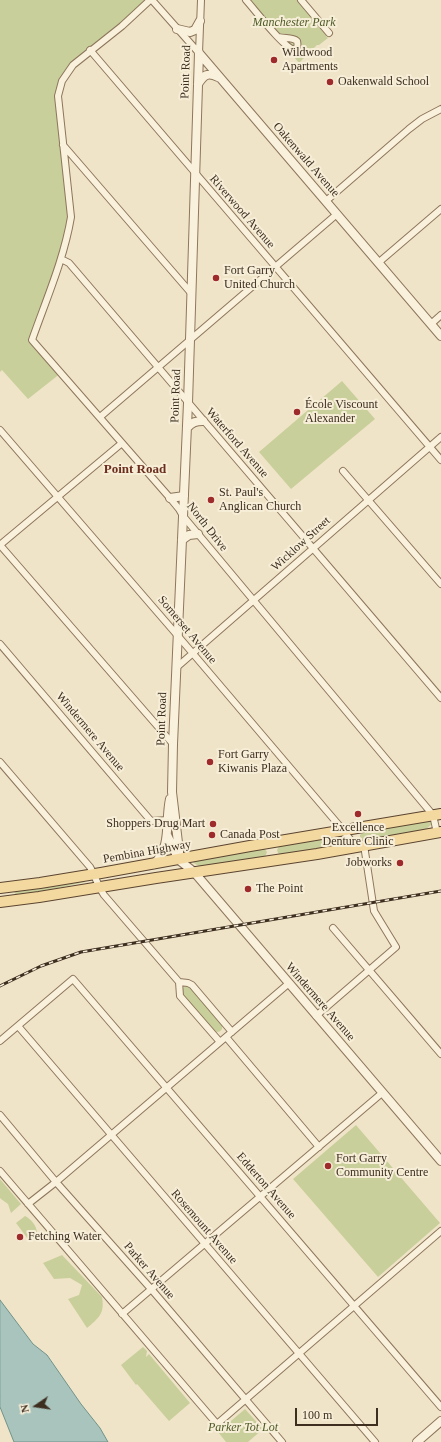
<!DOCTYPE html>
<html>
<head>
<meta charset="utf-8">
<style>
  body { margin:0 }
  #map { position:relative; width:441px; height:1442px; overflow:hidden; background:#f0e4c8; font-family:"Times New Roman",serif }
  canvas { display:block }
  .north { position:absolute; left:16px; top:1386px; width:40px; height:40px; -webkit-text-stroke:3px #f7eed8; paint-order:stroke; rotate:257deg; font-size:11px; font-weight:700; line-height:16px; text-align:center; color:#3d2e20 }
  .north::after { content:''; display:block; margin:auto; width:14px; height:18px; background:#3d2e20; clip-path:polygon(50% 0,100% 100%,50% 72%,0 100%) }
  .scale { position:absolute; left:295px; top:1408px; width:83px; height:18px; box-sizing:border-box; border:2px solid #3d2e20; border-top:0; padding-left:5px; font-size:12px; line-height:14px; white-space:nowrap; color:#3d2e20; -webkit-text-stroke:3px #f7eed8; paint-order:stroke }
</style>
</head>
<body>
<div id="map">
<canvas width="441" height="1442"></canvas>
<div class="north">N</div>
<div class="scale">100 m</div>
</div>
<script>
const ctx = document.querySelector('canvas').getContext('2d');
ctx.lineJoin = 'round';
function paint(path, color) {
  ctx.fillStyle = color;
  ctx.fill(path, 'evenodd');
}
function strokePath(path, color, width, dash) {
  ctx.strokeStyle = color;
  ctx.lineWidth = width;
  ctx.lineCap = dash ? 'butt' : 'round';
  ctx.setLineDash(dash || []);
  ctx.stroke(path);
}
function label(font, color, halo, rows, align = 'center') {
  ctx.font = font + ' "Times New Roman",serif';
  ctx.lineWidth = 4;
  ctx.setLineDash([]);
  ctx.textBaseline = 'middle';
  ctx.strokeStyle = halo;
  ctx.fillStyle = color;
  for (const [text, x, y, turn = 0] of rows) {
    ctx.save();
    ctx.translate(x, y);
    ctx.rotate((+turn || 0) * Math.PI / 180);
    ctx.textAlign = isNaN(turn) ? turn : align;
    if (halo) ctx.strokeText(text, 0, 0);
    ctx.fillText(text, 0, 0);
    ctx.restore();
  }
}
paint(new Path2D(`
  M0,0h150l-77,65 -13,23 11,129 -39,123 29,33 -33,26 -26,-29 -2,2z
  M246,0h55l28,33 -3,3 2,2 -9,7h-2l-18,18z
  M342,381l33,38 -84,70 -32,-37z
  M430,820l2,4 -7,6 -63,11 -2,-2v-4l4,-4z
  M343,835l2,2c-1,4 -3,6 -6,8l-58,10 -3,-2 -1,-3 2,-4z
  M264,848l3,4 -2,5 -63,11 -10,-6v-1z
  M85,881v1l-53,12 -15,2 -3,-4z
  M187,986l3,1 32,38c1,4 -1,7 -5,7l-4,-2 -31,-36v-6z
  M356,1125l84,98 -62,54 -85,-98z
  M0,1179l21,25 -10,9 -3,-9 -7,-5 -1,-1z
  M25,1216c6,3 12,10 12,17l-9,6 -12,-16z
  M62,1255l40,42c3,16 -3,21 -15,31l-19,-29 11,-4 3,-10 -12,-7 -16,1 -11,-16z
  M143,1347l4,4 -1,6 3,-3 41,49 -21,18 -32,-37 -1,1 -15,-20z
  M245,1409l18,20 -15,13h-22l-8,-10z`), '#c9cf9b');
const water = new Path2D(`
  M0,1300l33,44 14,11 34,49 19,24 8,14h-94l-14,-35z`);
paint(water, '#a9c4bc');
strokePath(water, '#6f938a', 1);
const minor = new Path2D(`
  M150,0l-28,26 -49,39 -11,16 -4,15 13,121c-7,42 -25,83 -39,123l138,158 9,11 4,7 250,299 4,18
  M152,0l47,53
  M246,0c9,10 37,47 48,50 4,-2 4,-5 3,-9 -5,-4 -12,-2 -19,-4
  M301,0l28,33
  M90,50l351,410
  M199,53l2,-53
  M63,145l128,148
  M326,201l83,-72 13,-10 19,-10
  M61,259l8,4 372,435
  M378,263l63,-54
  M431,324l10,-9
  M100,417l237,-203
  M0,430l178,206 165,194 13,17
  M343,471l98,113
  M0,545l173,199
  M0,545l122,-102
  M0,644l151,177 17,-1
  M177,667l264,-230
  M0,762l90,105c5,9 8,19 14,28l75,87 1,14 40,46
  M333,928l108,126
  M179,982l9,1 4,2 40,47
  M316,1016l80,-69 -22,-36 -10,-66
  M18,1026l357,416
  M226,1037l93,110
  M0,1041l73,-62 368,428
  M0,1115l56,67 96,108 130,152
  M0,1171l217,253 224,-193
  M28,1204l28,-22 232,-198
  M122,1314l260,-221`);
const tertiary = new Path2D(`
  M177,29l13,3 5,-2 5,-9
  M199,53l242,283
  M198,84c6,-9 9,-12 20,-7
  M187,428c5,-6 9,-7 16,-7
  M170,498l14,-2
  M182,540l7,-5 9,-1
  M167,835l12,25 15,12 247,289
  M179,860v-9l-7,-59 1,-48 15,-341 11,-350
  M154,864c18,-17 11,-43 16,-65
  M417,1442l24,-21`);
const primary = new Path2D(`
  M0,888l40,-5 61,-10 149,-27 191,-32
  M0,902l39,-5 117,-19 161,-24 124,-22`);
strokePath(minor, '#8d765c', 8);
strokePath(tertiary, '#8d765c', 10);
strokePath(primary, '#5b4430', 12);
strokePath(minor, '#faf1dc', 6);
strokePath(tertiary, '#faf1dc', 8);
strokePath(primary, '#f3d9a0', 10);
const rail = new Path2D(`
  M0,986l41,-20 40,-14 360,-61`);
strokePath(rail, '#3d2e20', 3);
strokePath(rail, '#f7eed8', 1.5, [4.5]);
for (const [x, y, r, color] of [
  [274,60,4,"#9e2a2b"],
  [330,82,4,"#9e2a2b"],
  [216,278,4,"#9e2a2b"],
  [297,412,4,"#9e2a2b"],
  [211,500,4,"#9e2a2b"],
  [210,762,4,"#9e2a2b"],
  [358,814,4,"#9e2a2b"],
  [213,824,4,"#9e2a2b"],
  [212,835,4,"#9e2a2b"],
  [400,863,4,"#9e2a2b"],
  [248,889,4,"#9e2a2b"],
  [328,1166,4,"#9e2a2b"],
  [20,1237,4,"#9e2a2b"]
]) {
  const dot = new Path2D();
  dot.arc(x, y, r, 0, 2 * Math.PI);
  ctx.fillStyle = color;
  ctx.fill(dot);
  strokePath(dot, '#f7eed8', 1.5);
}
label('italic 12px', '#4d5a26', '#f7eed8', [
  ["Manchester Park",294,23],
  ["Parker Tot Lot",243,1428]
]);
label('12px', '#3d2e20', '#f7eed8', [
  ["Wildwood",282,53],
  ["Apartments",282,67],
  ["Oakenwald School",338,82],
  ["Fort Garry",224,271],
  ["United Church",224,285],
  ["École Viscount",305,405],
  ["Alexander",305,419],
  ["St. Paul's",219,493],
  ["Anglican Church",219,507],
  ["Fort Garry",218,755],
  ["Kiwanis Plaza",218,769],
  ["Shoppers Drug Mart",205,824,"right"],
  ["Excellence",358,828,"center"],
  ["Denture Clinic",358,842,"center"],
  ["Canada Post",220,835],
  ["Jobworks",392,863,"right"],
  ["The Point",256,889],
  ["Fort Garry",336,1159],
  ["Community Centre",336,1173],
  ["Fetching Water",28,1237]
], 'left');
label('12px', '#3d2e20', '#f7eed8', [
  ["Point Road",186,72,-88],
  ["Oakenwald Avenue",306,160,49],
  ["Riverwood Avenue",242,212,49],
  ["Point Road",176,396,-88],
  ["Waterford Avenue",237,443,49],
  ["North Drive",207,527,52],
  ["Wicklow Street",301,544,-42],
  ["Somerset Avenue",187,630,50],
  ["Point Road",162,719,-88],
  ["Windermere Avenue",90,732,50],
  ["Pembina Highway",147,852,-10],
  ["Windermere Avenue",320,1002,49],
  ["Edderton Avenue",266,1186,49],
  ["Rosemount Avenue",204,1227,49],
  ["Parker Avenue",149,1271,49]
]);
label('bold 13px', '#6b2e1e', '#f7eed8', [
  ["Point Road",135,470]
]);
</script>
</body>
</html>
